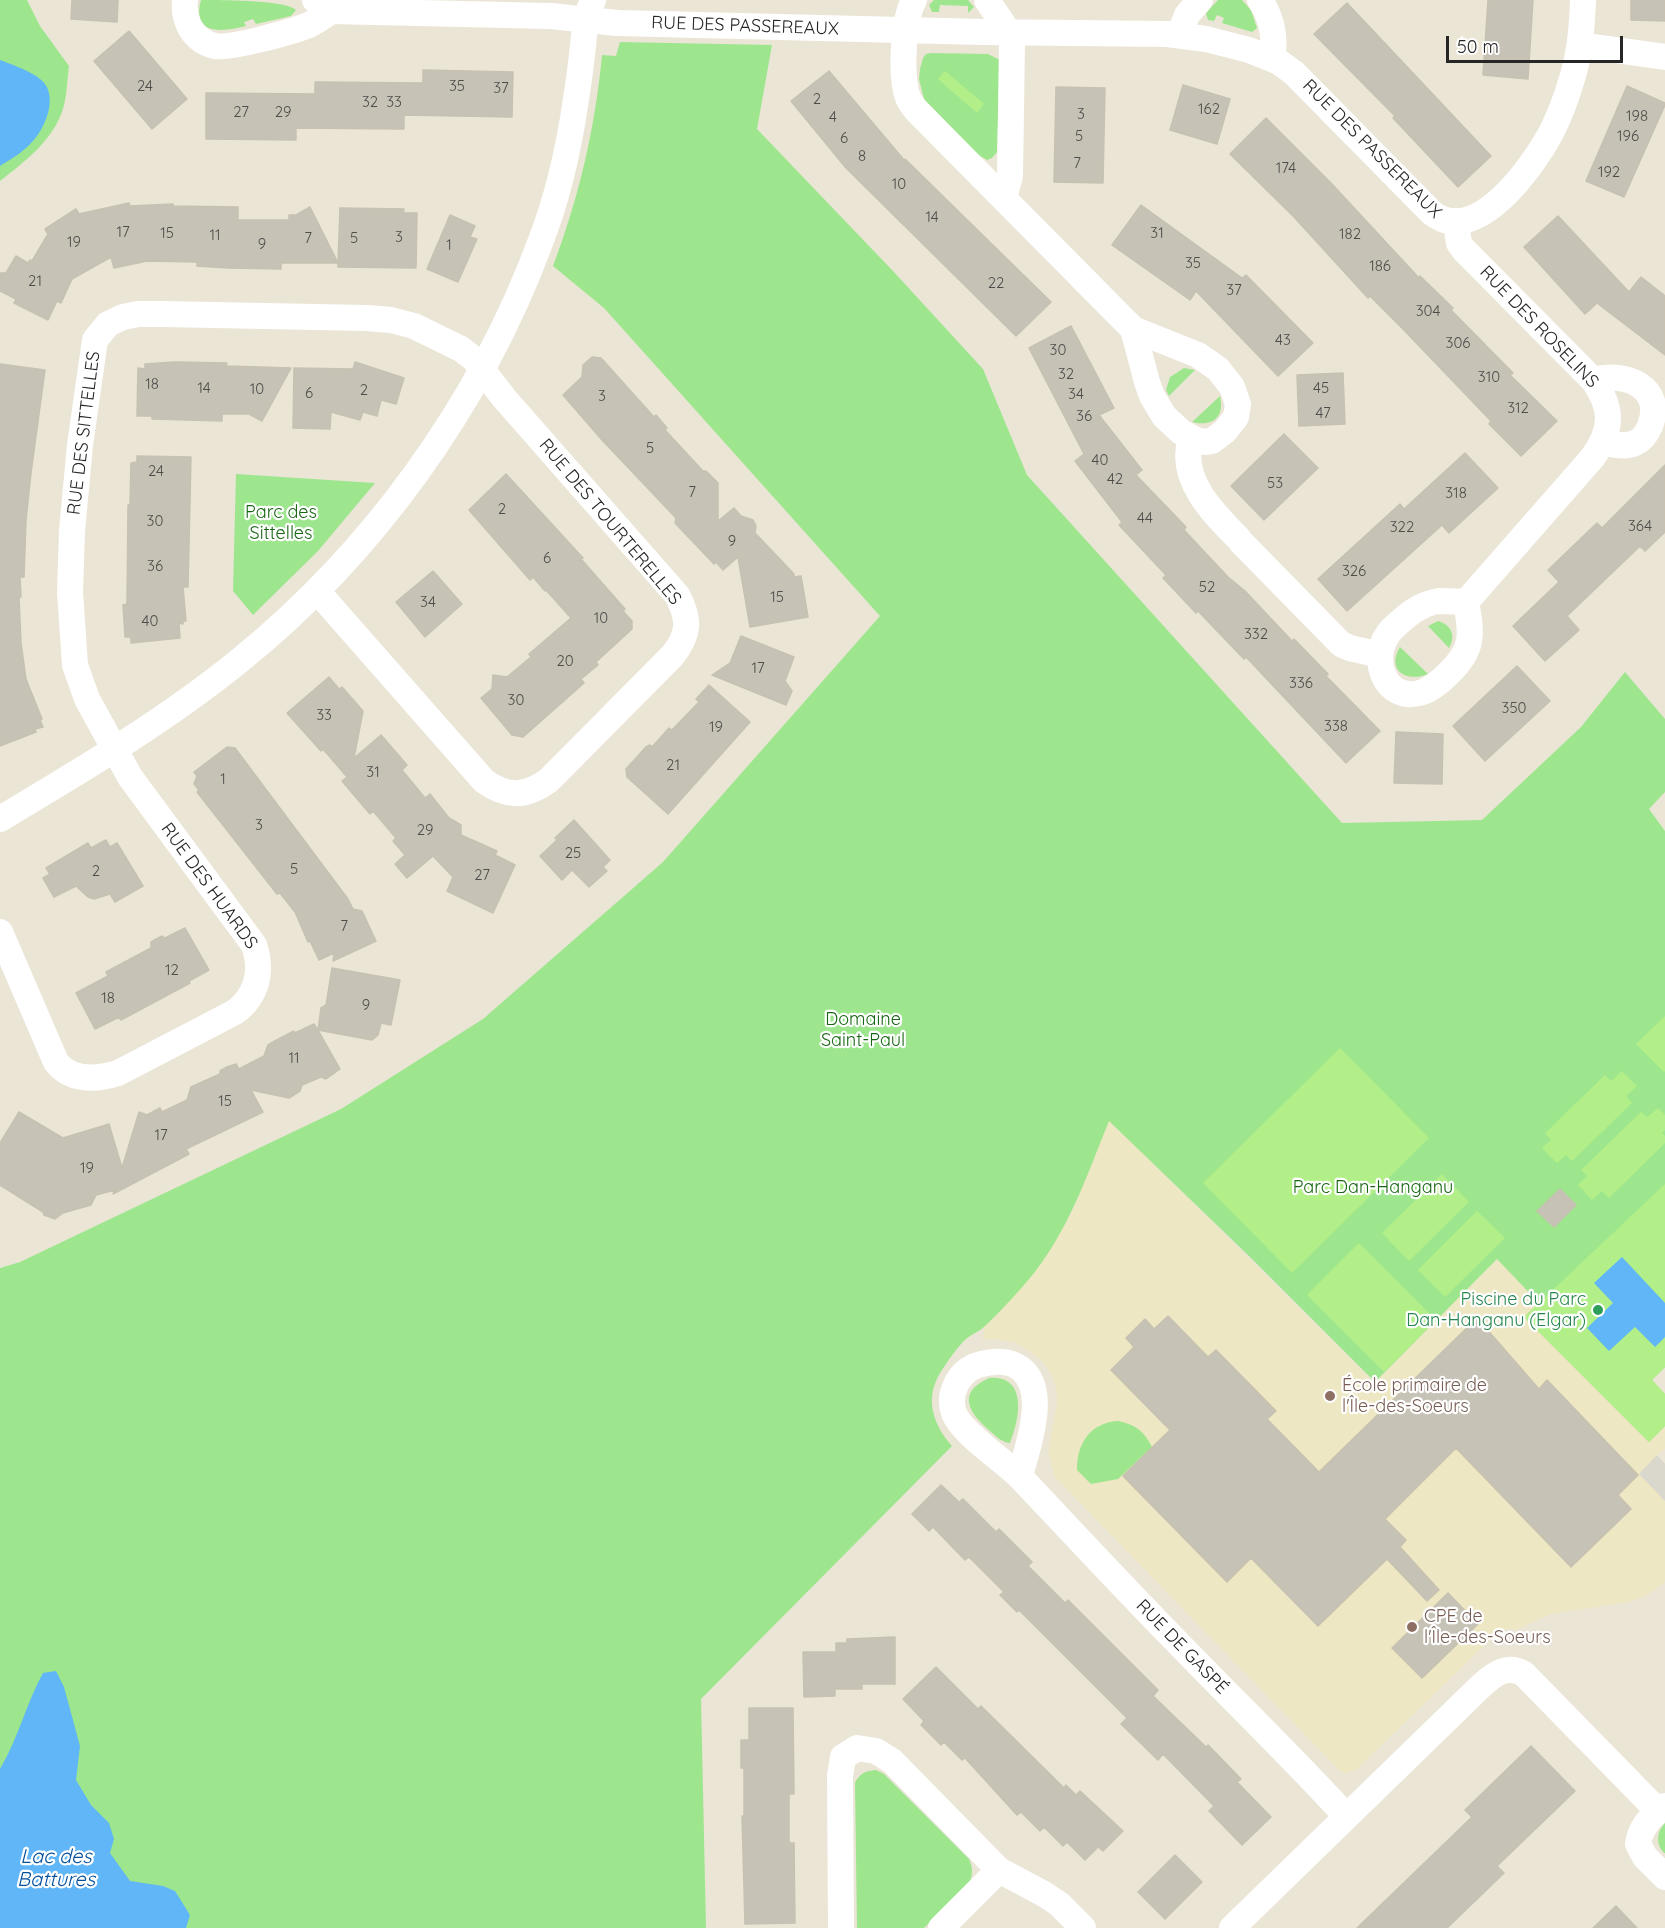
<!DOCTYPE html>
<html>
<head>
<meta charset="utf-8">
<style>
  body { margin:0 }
  #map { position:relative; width:1665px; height:1928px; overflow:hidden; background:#ebe5d6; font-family:Quicksand,sans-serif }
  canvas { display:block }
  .scale { position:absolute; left:1446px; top:36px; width:177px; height:27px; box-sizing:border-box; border:3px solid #262626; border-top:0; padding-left:8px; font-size:18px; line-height:21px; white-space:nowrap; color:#262626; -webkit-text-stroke:4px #fff; paint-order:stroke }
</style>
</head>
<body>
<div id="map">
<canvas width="1665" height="1928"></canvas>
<div class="scale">50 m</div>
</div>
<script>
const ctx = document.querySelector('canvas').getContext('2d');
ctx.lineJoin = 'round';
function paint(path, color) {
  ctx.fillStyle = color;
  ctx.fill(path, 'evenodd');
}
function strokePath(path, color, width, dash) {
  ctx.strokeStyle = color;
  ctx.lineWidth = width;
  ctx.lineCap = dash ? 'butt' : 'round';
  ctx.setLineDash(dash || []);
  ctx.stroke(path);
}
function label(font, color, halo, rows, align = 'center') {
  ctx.font = font + ' Quicksand,sans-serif';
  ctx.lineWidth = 4.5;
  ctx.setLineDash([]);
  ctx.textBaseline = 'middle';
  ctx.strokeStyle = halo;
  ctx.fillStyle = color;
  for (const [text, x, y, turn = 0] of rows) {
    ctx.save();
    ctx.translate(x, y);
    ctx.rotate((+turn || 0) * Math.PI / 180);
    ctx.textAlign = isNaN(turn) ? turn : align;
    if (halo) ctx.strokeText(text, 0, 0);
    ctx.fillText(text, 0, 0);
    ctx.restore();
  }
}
paint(new Path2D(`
  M1109,1120l265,262 123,-123 42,44 -14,14 124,125 16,-16v22l-26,26 26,27v81l-21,15 -15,5 -78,12 -35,16 -7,-2 -15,8 -138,134 -11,3 -6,-3 -285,-294 -6,-25 9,-48 -1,-15 -5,-15 -10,-13 -24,-17 -24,-4 -10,1 1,-12 56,-63 33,-55z`), '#eee7c3');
paint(new Path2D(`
  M0,0h27l13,26 29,40c-2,14 -2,33 -7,46 -11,30 -38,50 -62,69z
  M201,0c19,0 86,0 95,10l-5,6 -35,8 -3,-5 -9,3 2,4c-23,6 -55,10 -45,-26z
  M934,0h34l6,7 -6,6v-7l-28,-1 -1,7h-7l-3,-7z
  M1218,0h24l9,10 6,18 -5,4 -30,-9 2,-5 -7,-3 -3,6 -6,-1 -2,-7z
  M620,42l152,3 -15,84 136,142 90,98 44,106 315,348 140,-3 99,-93 44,-55 40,47v73l-16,17 16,22v536l-13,13 13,14v32l-16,16 -125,-125 15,-14 -42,-44 -122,123 -124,-124 -142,-137c-20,49 -37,100 -69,144 -14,19 -37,44 -55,61 -5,5 -13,8 -19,13 -8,7 -25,31 -29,40 -12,25 -1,49 15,67l-251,253 5,229h-675l-31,-118v-542l20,-6 321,-153 142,-90 180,-157 217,-246 -276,-308 -51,-42c26,-69 42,-137 49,-211l14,1z
  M931,53l57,1 12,6 -3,92 -5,6 -5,2 -10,-6 -53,-55 -5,-20 1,-10 3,-11 3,-4z
  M1184,368l11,2 -26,26 -3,-6 4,-13z
  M1220,396c5,21 -7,31 -28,26z
  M236,474l139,9 -57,68 -65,64 -20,-24z
  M1438,621c14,4 18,15 11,27l-21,-22z
  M1400,647l28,27c-22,9 -42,-4 -28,-27z
  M989,1378c39,-3 31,41 21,65 -9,-1 -13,-6 -20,-12 -20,-17 -35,-38 -1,-53z
  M1118,1421c18,4 26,10 34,26l-34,32 -27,5 -14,-14c0,-27 13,-47 41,-49z
  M876,1770l8,4 85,85c4,9 4,15 0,25l-45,44h-67l-2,-145c5,-10 10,-12 21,-13z
  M1665,1823v30h-1c-8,-8 -8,-21 1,-30z`), '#9de68e');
paint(new Path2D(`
  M945,71l39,33 -7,9 -39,-34z
  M1665,1016v55l-1,1 -28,-28z
  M1340,1048l89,90 -137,135 -89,-90z
  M1622,1071l15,15 -11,10 6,7 -60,58 -6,-6 -9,8 -15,-15 9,-8 -6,-7 60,-58 6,6z
  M1658,1108l7,7v15l-3,3 3,3v7l-56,55 -7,-7 -10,9 -14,-15 9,-9 -6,-6 60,-58 6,5z
  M1442,1174l27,28 -60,59 -27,-28z
  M1665,1184v183l-13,13 13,14v32l-16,16 -125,-125z
  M1477,1211l28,27 -60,59 -27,-27z
  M1359,1243l77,77 -52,52 -77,-77z`), '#b3ef88');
paint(new Path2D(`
  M1657,1455l8,9v37l-26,-27z`), '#dad8cd');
paint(new Path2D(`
  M0,60c13,5 37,13 45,24 13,18 -3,51 -18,63 -8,8 -18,13 -27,19z
  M1622,1257l43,46v34l-10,10 -20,-20 -26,24 -22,-23 26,-25 -19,-20z
  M56,1671l8,16 16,59 -4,34 15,25 18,18 5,16 -4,14 20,28 33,5 12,5 15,24 -4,13h-186v-159c18,-30 26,-65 43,-96z`), '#60b6f6');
const building = new Path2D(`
  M72,0h46l-1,22 -46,-3z
  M1488,0h45l-5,79 -45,-4z
  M1631,0h34v21l-34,-1z
  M1347,3l144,153 -33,31 -65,-69 2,-2 -81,-82z
  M129,31l58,68 -35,30 -58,-68z
  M423,70l90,2 -1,45 -108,-2v14l-108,-1v12l-90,-1v-46l109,1v-12l108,1z
  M829,71l75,89 1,-1 146,143 -35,34 -170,-168 -55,-67z
  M1183,85l47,14 -13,45 -47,-14z
  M1627,86l38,17v2l-41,92 -38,-16z
  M1056,87l49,1 -2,95 -49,-1z
  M1266,118l65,65 88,95 1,-2 33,32 -2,2 62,63 -3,2 47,46 -36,35 -32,-32 2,-3 -89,-93 -32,-32 -2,2 -74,-81 -64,-63z
  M129,203l1,3 43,-2v2l65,1v13h51v-5h7l14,-8 28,56 2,-55 64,1 -1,4h14l-1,55 -78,-1v-4h-57v6l-53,-1 -31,-2v-4l-50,-1 -33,7 -3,-11 -39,22 -11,24 -4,-2 -9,19 -34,-17 2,-4 -16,-8v-18h6l10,-17 12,7 2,-3 2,1 16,-27 -3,-5 31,-20 3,5z
  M1141,205l101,73 4,-3 67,68 -35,33 -82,-85 -6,9 -78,-55z
  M450,215l25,11 -5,11 7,2 -19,43 -31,-13z
  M1558,216l71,76 12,-15 24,19v59l-68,-52 -12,11 -61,-67z
  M1071,326l43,82 -15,7 43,55 -6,5 50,52 -2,3 44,47 17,14 47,50 2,-2 34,35 -2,2 54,55 -34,32 -100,-106 -2,2 -46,-48 -2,2 -33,-35 3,-3 -47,-50 3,-3 -47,-61 9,-7 -55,-106z
  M592,357l9,1 53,59 2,-2 11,13 -2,2 38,41h3l12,12v38l16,-13 7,8 12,4 3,6 -1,7 39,41v3l7,-1 7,41 -58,10 -12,-70 -15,13 -7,-8 -2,2 -39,-41 1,-5 -74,-78 -39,-45 19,-18 1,-12z
  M175,362l52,1 -1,3 65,2 -29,53 -13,-7h-27v7l-70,-2v-3h-15l1,-48 7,1v-5z
  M355,362l49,16 -8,26 -15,-4 -4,16 -14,-4 -3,8 -29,-8 -1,17 -37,-1 1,-60 59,1z
  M0,364l45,6 -14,103 -5,47 -2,57h-4l1,20h-2l2,46 5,36 16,40 -2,1 3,7 -8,2 1,3 -36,14z
  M1343,373l2,51 -46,2 -2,-51z
  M1284,434l34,34 -54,52 -33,-34z
  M1465,453l33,35 -49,45 -7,-8 -95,86 -29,-32 82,-75 4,5z
  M137,456l54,1 -3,130h-5l3,34h-3v3l-4,-1 1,15 -49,5v-6h-6l-2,-32 4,-1 1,-99h2l1,-42 6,-1z
  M1665,465v67l-20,19 -5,-5 -73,70 12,14 -34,31 -32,-35 46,-44 -11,-12 49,-47 5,5z
  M506,474l77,84 -2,1 44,50 -2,2 9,10v8l-36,33 2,3 -17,14 3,4 -61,54 -11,-2 -31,-37 11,-9 1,-14 14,2 24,-20 -2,-3 42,-36 -25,-28 -1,1 -12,-14 -3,3 -61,-70z
  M433,571l29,33 -37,33 -29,-35z
  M741,636l53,21 -9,24 7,10 -6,14 -74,-30 18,-12z
  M1517,666l33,35 -65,60 -32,-35z
  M329,677l10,12 3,-2 21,24 -9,47 27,-23 26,30 -5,5 23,28 5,-4 19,24 12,7v10l36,16 -2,4 20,10 -22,48 -46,-22 6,-14 -20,-21 -26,22 -12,-14 10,-9 -12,-14 3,-3 -23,-27 -3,3 -28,-33 5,-4 -24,-28 -2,2 -34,-38z
  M709,685l41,37 -82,92 -41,-37 -1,-8 20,-22 4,-2 2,2 17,-19 3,2 27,-28 -3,-3z
  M1396,732l47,2 -1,50 -48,-1z
  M227,747l8,1 113,151 5,10 9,2 14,30 -43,20 1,-8 -15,7 -9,-19 -2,1 -13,-30 -15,-19 -3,1 -80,-102 2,-2 -5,-6 3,-8 -3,-4z
  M574,820l36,40 -7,7 4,4 -18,16 -17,-17 -10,10 -22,-24 17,-16 -2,-2z
  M106,840l4,7 7,-4 26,43 -28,16 -5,-8 -16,5 -6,-2 -12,-11 -22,11 -11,-19 7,-4 -4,-6 42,-25 3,5z
  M185,928l24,42 -20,11 1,2 -69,37 -2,-3 -24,12 -19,-36 32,-17 -2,-4 45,-24v-6l11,-6 3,2z
  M332,968l68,12 -9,45 -10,-2 -3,12 -6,5 -54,-10 22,39 -14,10 -5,-2 -19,8 -2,6 -11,7 -38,-8 12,22 -77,37 3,5 -76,40 2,-4 -19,5 -5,10 -28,8 -8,6 -11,-4 -1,-3 -43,-27v-42l19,-31 44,26 46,-14 13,44 17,-56 8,3 13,-7 2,4 25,-12 4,-13 29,-13v-3l7,-4 9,-3 3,5 25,-13 4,-11 3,-2 23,-12 1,2 19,-9 4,6 3,-22 5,-3z
  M1560,1189l16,16 -22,22 -17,-16z
  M1168,1316l40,41 8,-7 60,61 -9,8 52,53 158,-154 62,71 8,-9 91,95 -20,20 13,14 -60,58 -115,-119 -71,71 21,21 -6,7 39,43 -12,11 -40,-42 -69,67 -67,-68 -24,24 -104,-106 47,-46 -59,-60 23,-23 -8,-9 19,-19 9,10z
  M941,1485l18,17 4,-3 33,33 3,-3 33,33 -4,4 37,37 3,-3 90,90 -5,6 53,51 2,-2 33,34 -4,3 34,35 -29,28 -33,-34 5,-5 -51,-52 -5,6 -37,-36 6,-6 -108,-108 -2,2 -17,-17 4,-3 -35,-35 -4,3 -32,-33 -4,4 -17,-17z
  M1448,1593l30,31 -56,54 -30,-30z
  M895,1637v47h-33v5h-27v7l-31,1 -1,-45h33v-9h11v-4z
  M936,1667l42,42 3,-3 83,82 2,-3 10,10 4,-4 43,40 -20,20 -5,-4 -13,13 -18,-18 -4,4 -19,-19 -4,4 -19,-19 -4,3 -52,-57 -3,2 -18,-18 -3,3 -20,-20 3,-4 -21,-22z
  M749,1708h44l1,86h-5v49h5l1,80 -50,1 -3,-108h2v-48h-3v-28h8z
  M1531,1746l44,45 -78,75 7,7 -57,55h-90l115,-111 -7,-7z
  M1175,1855l27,27 -37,37 -27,-27z
  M1616,1906l21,22h-44z`);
paint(building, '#c6c2b6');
strokePath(building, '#c6c1b0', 1.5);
strokePath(new Path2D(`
  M185,0c-2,21 8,41 30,46 16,3 80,-15 96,-22 7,-4 14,-8 20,-13
  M315,0l16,11 220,5 66,7 367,9 183,2 39,5 43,11 30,12 15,11 138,140c44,35 101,-47 119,-80 8,-16 15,-34 20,-51 9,-28 11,-54 12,-82
  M914,0c-11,20 -14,76 -6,98 2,4 5,8 8,12l217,219 65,26 20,14 14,18 6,17 -2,13 -11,14 -13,10 -8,1 -8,-2 -15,-8 -17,-16 -12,-20 -5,-14 -14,-53
  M987,0l22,33 3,10 -2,133 -4,15 -3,5
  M1260,0c12,18 16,38 12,59
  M1179,35l8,-20 13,-15
  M1580,45l85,12
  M1456,223l3,20 5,7 129,130c20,28 20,49 0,77l-127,145
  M1593,380c32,-9 72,7 57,46 -3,7 -8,14 -15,17 -11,5 -22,1 -33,-1
  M1191,438c-13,40 21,74 47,100
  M1241,542l100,102 9,4 30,7
  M1439,601l27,1c6,32 8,47 -17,71 -8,8 -16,15 -26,19 -39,13 -56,-37 -31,-63 14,-13 27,-25 47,-28z
  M0,819c82,-49 165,-98 239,-158 134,-108 241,-257 301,-418 18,-46 29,-95 36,-144 3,-18 5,-35 7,-53 1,-8 1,-18 3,-26 1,-7 5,-14 7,-20
  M0,932l56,130c15,19 39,18 62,11l117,-61c22,-16 28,-41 19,-67l-124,-168 -43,-78 -12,-34 -5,-73 2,-61 8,-86 15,-105 13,-16 15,-7 15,-3h24l205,4 24,2 23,6 47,23 13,10 30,39 173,197c13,24 13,39 -5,61l-123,124c-23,17 -41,18 -65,1l-167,-190
  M1020,1476c7,-28 29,-85 1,-107 -13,-10 -29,-8 -43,-4 -19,6 -31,29 -24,48 7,20 52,49 68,66 52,55 103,110 156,164 56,58 114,114 168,173
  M1665,1806c-13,9 -25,22 -27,38l7,13 20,20
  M841,1928l-1,-152 3,-19 14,-9 19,3 16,10 107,109 45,24 15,10 24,24
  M941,1928l58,-58
  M1232,1928l249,-242c13,-12 26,-22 43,-12l134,137`), '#fff', 26);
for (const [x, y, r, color] of [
  [1598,1310,6,"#2e9e5b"],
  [1330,1396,6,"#8d6e63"],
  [1412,1627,6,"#8d6e63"]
]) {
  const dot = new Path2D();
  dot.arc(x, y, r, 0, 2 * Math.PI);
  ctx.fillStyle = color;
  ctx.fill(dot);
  strokePath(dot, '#fff', 2);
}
label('15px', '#4e4d4a', null, [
  ["24",145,86],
  ["35",457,86],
  ["37",501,88],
  ["2",817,99],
  ["32",370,102],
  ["33",394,102],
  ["162",1209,109],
  ["27",241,112],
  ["29",283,112],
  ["3",1081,114],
  ["198",1637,116],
  ["4",833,117],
  ["5",1079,136],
  ["196",1628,136],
  ["6",844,138],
  ["8",862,156],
  ["7",1077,163],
  ["174",1286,168],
  ["192",1609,172],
  ["10",899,184],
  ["14",932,217],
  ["17",123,232],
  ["15",167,233],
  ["31",1157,233],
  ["182",1350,234],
  ["11",215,235],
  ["3",399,237],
  ["7",308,238],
  ["5",354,238],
  ["19",74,242],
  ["9",262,244],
  ["1",449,245],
  ["35",1193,263],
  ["186",1380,266],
  ["21",35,281],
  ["22",996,283],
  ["37",1234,290],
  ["304",1428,311],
  ["43",1283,340],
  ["306",1458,343],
  ["30",1058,350],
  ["32",1066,374],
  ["310",1489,377],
  ["18",152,384],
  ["14",204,388],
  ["45",1321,388],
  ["10",257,389],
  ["2",364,390],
  ["6",309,393],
  ["34",1076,394],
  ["3",602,396],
  ["312",1518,408],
  ["47",1323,413],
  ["36",1084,416],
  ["5",650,448],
  ["40",1100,460],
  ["24",156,471],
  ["42",1115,479],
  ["53",1275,483],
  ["7",692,492],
  ["318",1456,493],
  ["2",502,509],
  ["44",1145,518],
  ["30",155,521],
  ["364",1640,526],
  ["322",1402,527],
  ["9",732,541],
  ["6",547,558],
  ["36",155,566],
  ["326",1354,571],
  ["52",1207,587],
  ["15",777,597],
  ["34",428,602],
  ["10",601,618],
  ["40",150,621],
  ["332",1256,634],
  ["20",565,661],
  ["17",758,668],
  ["336",1301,683],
  ["30",516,700],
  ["350",1514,708],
  ["33",324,715],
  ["338",1336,726],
  ["19",716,727],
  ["21",673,765],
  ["31",373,772],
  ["1",223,779],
  ["3",259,825],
  ["29",425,830],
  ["25",573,853],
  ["5",294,869],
  ["2",96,871],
  ["27",482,875],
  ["7",344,926],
  ["12",172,970],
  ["18",108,998],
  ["9",366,1005],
  ["11",294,1058],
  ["15",225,1101],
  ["17",161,1135],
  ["19",87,1168]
]);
label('18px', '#262626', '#fff', [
  ["RUE DES PASSEREAUX",745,26,2],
  ["RUE DES PASSEREAUX",1372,149,45],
  ["RUE DES ROSELINS",1539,327,46],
  ["RUE DES SITTELLES",84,433,-83],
  ["RUE DES TOURTERELLES",610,522,50],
  ["RUE DES HUARDS",209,886,54],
  ["RUE DE GASPÉ",1182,1647,46]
]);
label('18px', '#186614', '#fff', [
  ["Parc des",281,513],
  ["Sittelles",281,534],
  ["Domaine",863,1020],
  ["Saint-Paul",863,1041],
  ["Parc Dan-Hanganu",1373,1188]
]);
label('18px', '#27864d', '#fff', [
  ["Piscine du Parc",1586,1300],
  ["Dan-Hanganu (Elgar)",1586,1321]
], 'right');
label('18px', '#785e54', '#fff', [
  ["École primaire de",1342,1386],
  ["l'Île-des-Soeurs",1342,1407],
  ["CPE de",1424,1617],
  ["l'Île-des-Soeurs",1424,1638]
], 'left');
label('italic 20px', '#04509d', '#fff', [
  ["Lac des",56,1857],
  ["Battures",56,1880]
]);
</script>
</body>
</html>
